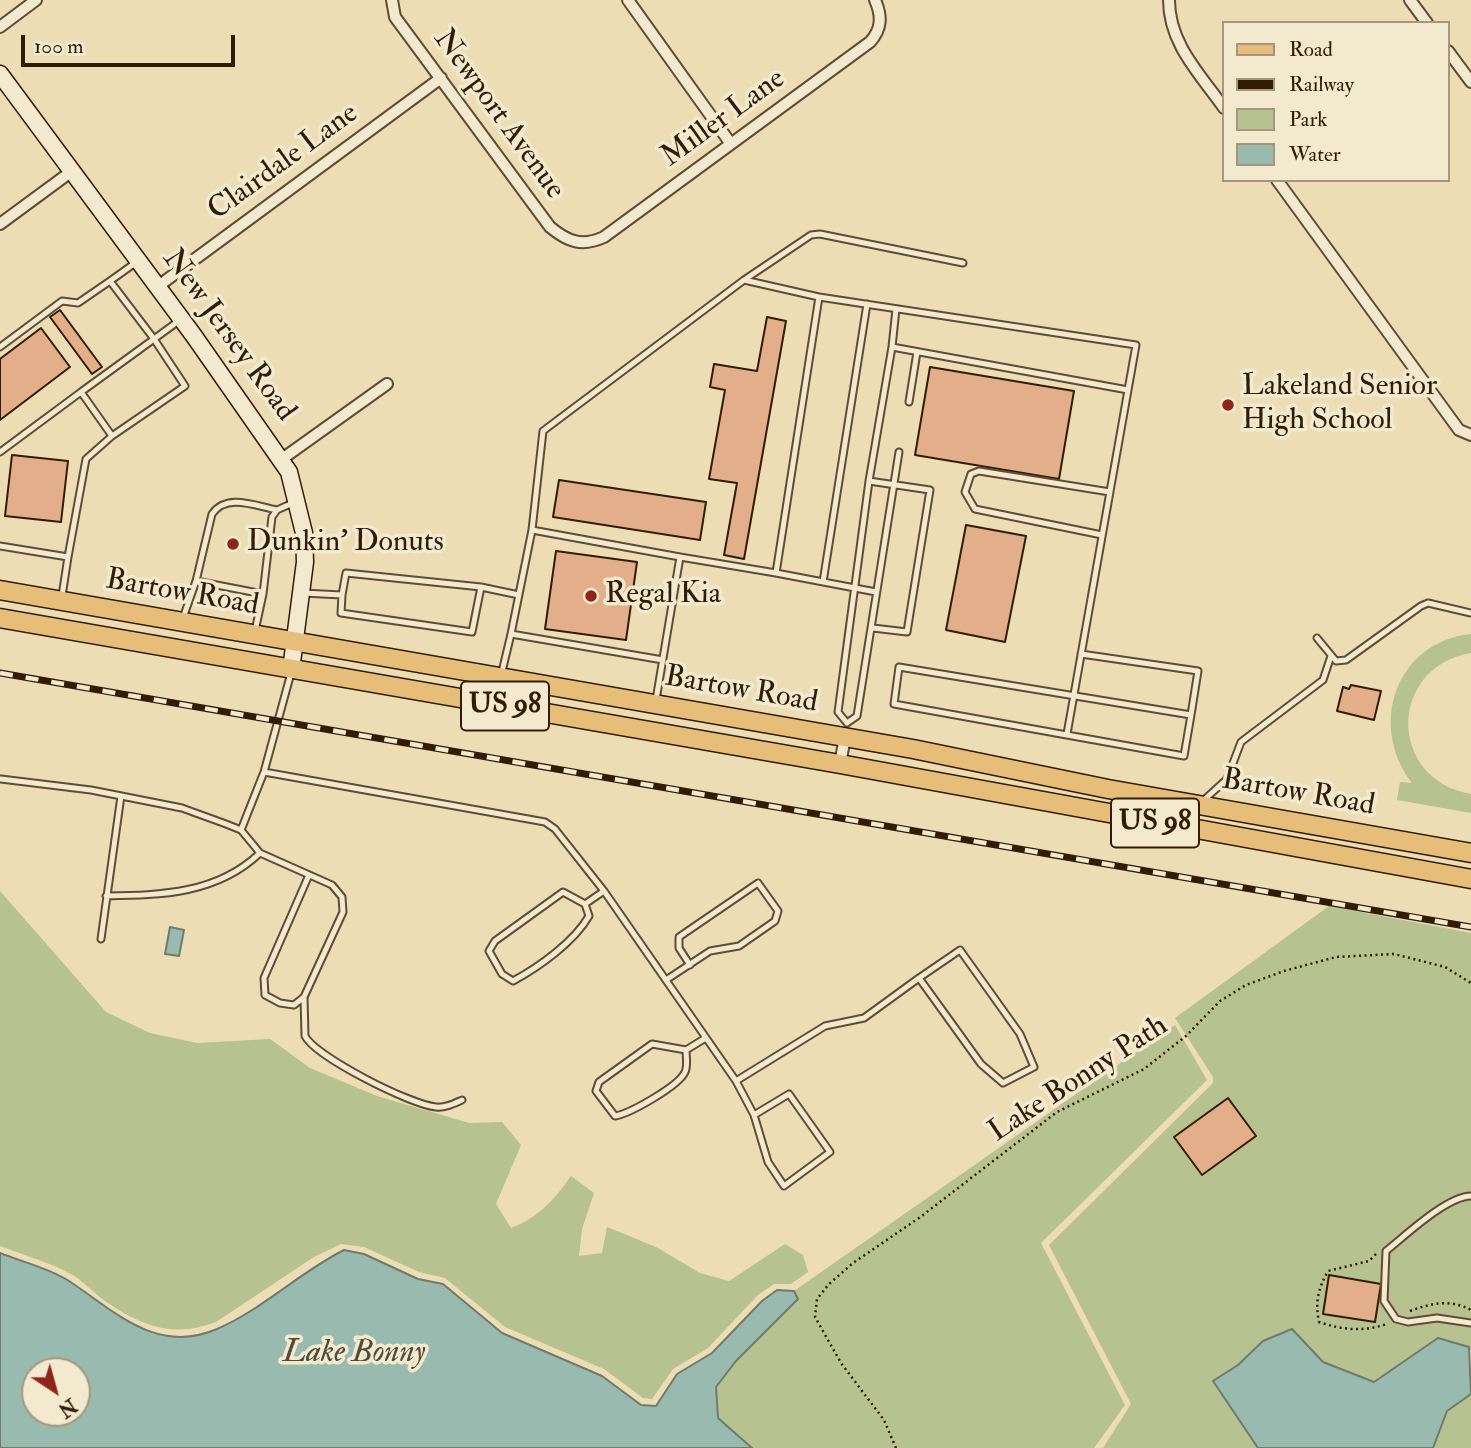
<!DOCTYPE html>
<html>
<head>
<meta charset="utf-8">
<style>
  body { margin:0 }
  #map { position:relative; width:1471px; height:1448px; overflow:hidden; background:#edddb4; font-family:"IM FELL Double Pica",serif }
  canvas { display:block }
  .legend { position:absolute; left:1222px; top:21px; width:228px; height:161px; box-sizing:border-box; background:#f3e9ce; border:2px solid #a5977e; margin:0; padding:9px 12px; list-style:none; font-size:21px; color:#311c07 }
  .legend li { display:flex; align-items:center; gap:14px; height:35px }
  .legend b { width:35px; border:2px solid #a5977e }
  .north { position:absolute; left:21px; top:1357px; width:70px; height:70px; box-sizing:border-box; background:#f3e9ce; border:2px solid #a5977e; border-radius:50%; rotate:144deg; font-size:19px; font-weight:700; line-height:28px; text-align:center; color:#311c07 }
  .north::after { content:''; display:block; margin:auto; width:24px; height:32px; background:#8f2418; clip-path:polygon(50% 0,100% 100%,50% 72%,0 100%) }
  .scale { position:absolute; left:21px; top:35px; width:214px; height:32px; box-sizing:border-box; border:4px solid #311c07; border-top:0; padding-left:9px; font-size:21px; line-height:24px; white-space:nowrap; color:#311c07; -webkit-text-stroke:5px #f3e9ce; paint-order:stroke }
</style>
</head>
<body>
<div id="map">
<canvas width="1471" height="1448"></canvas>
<ul class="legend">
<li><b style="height:9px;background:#e6be7a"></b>Road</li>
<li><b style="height:9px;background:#311c07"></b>Railway</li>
<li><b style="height:19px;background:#b6c28f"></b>Park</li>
<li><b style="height:19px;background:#99bbaf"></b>Water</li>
</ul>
<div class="north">N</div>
<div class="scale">100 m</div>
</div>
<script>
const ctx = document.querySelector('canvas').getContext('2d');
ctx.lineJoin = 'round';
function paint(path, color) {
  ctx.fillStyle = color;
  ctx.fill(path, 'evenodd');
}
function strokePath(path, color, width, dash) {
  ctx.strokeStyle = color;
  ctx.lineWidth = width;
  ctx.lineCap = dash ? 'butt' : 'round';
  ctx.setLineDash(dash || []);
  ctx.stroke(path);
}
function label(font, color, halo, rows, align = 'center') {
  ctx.font = font + ' "IM FELL Double Pica",serif';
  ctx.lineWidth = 7;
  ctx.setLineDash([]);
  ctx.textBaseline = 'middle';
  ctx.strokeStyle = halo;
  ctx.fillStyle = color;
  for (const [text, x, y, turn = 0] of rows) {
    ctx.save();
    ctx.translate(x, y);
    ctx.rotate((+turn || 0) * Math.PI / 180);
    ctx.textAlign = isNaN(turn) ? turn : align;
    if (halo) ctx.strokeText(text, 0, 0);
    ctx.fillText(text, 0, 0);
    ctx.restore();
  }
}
paint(new Path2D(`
  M1471,634v19c-83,14 -84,126 0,141v19l-74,-13 3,-18 12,1c-44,-57 -17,-141 59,-149z
  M0,891l106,121 44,21 47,10 73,-4 40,29 67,28 92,27 33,-1 19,23 -25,59 15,24c27,-10 44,-29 60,-52l23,17 -12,36 -3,27 23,-3 5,-26 49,20 44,26 29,8 56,-37 18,11 5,17 -17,12h-17l-16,11 -50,53 -35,21 -21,30 -9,-1 -39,-29 -99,-42 -60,-49 -26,-6 -55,-25 -23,-3 -27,13 -98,65c-42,16 -74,5 -111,-21 -11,-8 -22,-20 -34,-27 -22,-12 -48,-19 -71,-28z
  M1329,906l142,27v417l-33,-12 -64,44 -51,-20 -31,-33 -29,12 -25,24 -25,16 45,67h-155l28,-44 -82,-159 164,-162v-6l-38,-59z
  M1175,1025l32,55 -166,163 84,162 -31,43h-342l-14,-9 -20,-21 -2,-31 20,-26 62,-62 -4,-8z
  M1471,1394v54h-38l14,-37z`), '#b6c28f');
const water = new Path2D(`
  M170,927l14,3 -5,26 -14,-2z
  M344,1250l20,4 54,25 25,5 59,49 100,43 39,29 15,1 21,-32 35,-21 50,-52 15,-11 17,1 4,8 -62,62 -20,26 2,31 34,30h-752v-195c22,9 49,15 69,28 47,31 88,74 148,48 46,-20 83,-57 127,-79zM77,1371v42h-42v-42z
  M1292,1329l31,33 51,20 64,-44 31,9 2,47 -24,17 -14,37h-175l-45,-67 25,-16 25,-24z`);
paint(water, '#99bbaf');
strokePath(water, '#6f7b6c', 2);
const building = new Path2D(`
  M60,310l42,57 -10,7 -42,-57z
  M767,317l19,4 -42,238 -20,-4 13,-72 -28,-4 16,-89 -15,-3 4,-23 43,7z
  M41,328l29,39 -70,53v-61z
  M930,367l144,24 -15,88 -144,-24z
  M12,455l56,6 -7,61 -56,-6z
  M559,480l147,22 -6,38 -147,-23z
  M966,525l60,11 -21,106 -59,-12z
  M556,551l81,11 -11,78 -81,-11z
  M1351,685l30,6 -7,29 -37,-9 6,-24 6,2z
  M1228,1098l28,38 -54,39 -28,-38z
  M1329,1275l52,9 -6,38 -52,-8z`);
paint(building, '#e3ae8a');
strokePath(building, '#311c07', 2);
const lane = new Path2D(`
  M744,280l67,-45 9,-1 143,29
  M0,347l62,-46 16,2 32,-22
  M892,347l4,-38
  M81,392l73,-53 -44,-58 28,-20
  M909,402l8,-50
  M0,452l81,-60 31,44 73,-50 -31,-47 26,-19
  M869,481l61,9 -23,142 -34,-4
  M532,530l11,-99 201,-151 75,17
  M1102,535l-127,-26 -10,-17 6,-18 8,-3 131,21
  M0,546l68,11 -6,39
  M68,557l18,-98 26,-23
  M196,581l16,-67c15,-21 43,-8 65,-4
  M823,582l44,-278
  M876,592l-100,-19 43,-276 317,48 -69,389
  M303,593l39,2 -1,18 131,19 9,-45 38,8
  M342,595l4,-22 135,14
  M183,618l13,-37 67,13
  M255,631l8,-37 9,-77 5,-7 18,-8
  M511,634l21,-104 148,27
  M1317,638l19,23 10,-1 75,-54 7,-3 43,10
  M1081,654l117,17 -7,44 -292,-48 -5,37 290,52 7,-41
  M501,676l10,-42 152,26
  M656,700l24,-143 96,16
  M847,723l-9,-11 31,-231 23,-134 236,43
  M847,723l10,-7 42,-264
  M264,772l281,50 10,7 49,62 132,190 18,34
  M1,779l90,11 91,18 44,16 15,6 19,23 72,32 10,12 1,15 -39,85 -10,8 -14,-2 -15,-8 -1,-17 45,-103
  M1204,800l23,-21 14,-37 82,-62 8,-24
  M241,830l23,-58 27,-99
  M106,896c56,-1 111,-2 154,-43
  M585,904l-22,-12 -68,49 -6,10 13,23 11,7c26,-14 61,-39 76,-65l-4,-12 19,-13
  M101,939l20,-143
  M960,950l60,84 14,33 -31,16 -22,-19 -62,-86z
  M666,980l44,-29 29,-5 36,-25 3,-10 -20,-28 -79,54v11l11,17
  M304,997l1,39c11,21 106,69 131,71 9,1 17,-3 26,-7
  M686,1050l-34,-6 -53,38 -3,9 19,25c14,-2 64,-30 70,-44 3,-6 1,-16 1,-22l18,-11
  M736,1081l89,-55 39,-8 55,-40
  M789,1094l41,58 -46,34 -16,-24 -14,-47z
  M1471,1196c-24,0 -66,40 -85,55l-2,50 12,18 12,3 29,-4 34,5`);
const street = new Path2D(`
  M392,0l3,17 155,210c18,15 32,20 54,10l266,-195c12,-13 12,-26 5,-42
  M628,0l103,144
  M1169,0c0,44 31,74 55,108
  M1410,0l17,23
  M0,27l36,-27
  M1448,51l23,31
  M1277,180l182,250 12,5
  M0,224l72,-53
  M157,287l284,-209
  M282,459l105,-75
  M840,764l5,-27`);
const secondary = new Path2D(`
  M0,74l194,262 95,136 15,61 1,29 -14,108`);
const primary = new Path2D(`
  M0,590l913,159 195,40 363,64
  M0,618l840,146 631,115`);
strokePath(lane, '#604c32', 9);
strokePath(street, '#604c32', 14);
strokePath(secondary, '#311c07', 19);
strokePath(primary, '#311c07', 21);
strokePath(new Path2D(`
  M1376,1254l-7,7 -41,10c-10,18 -13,31 -9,51 23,8 44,10 68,2
  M1410,1311c21,-8 41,-12 61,-1
  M896,1448l-12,-28 -43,-57 -26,-46 2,-18 12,-15 24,-21 66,-45 138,-106 87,-43 42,-33 34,-35 26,-16 38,-14 52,-14 58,-3 51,13 26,16`), '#311c07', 2.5, [2, 3.5]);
strokePath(lane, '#f3e9ce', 5);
strokePath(street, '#f3e9ce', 10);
strokePath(secondary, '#f3e9ce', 16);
strokePath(primary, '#e6be7a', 18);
const rail = new Path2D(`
  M0,673l1471,254`);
strokePath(rail, '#311c07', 7);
strokePath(rail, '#f3e9ce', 4.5, [13]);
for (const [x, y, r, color] of [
  [1228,405,7,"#8f2418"],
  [233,544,7,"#8f2418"],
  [591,596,7,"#8f2418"]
]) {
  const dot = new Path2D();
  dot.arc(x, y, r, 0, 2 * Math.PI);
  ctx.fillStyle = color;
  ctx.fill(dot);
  strokePath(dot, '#f3e9ce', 2.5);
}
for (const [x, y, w] of [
  [505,706,88],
  [1155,823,88]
]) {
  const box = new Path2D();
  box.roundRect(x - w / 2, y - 24.5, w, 49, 5);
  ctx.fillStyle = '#f3e9ce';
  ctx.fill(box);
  strokePath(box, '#311c07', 2);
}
label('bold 28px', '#311c07', null, [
  ["US 98",505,706],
  ["US 98",1155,823]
]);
label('30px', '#311c07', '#f3e9ce', [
  ["Newport Avenue",498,115,54],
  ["Miller Lane",724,119,-36],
  ["Clairdale Lane",284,163,-36],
  ["New Jersey Road",228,336,54],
  ["Bartow Road",182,594,10],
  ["Bartow Road",741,691,10],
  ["Bartow Road",1298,794,10],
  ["Lake Bonny Path",1079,1080,-33]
]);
label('30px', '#311c07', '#f3e9ce', [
  ["Lakeland Senior",1242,388],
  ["High School",1242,422],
  ["Dunkin' Donuts",247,544],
  ["Regal Kia",605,596]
], 'left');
label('italic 32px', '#504c39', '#f3e9ce', [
  ["Lake Bonny",354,1354]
]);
</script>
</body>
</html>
